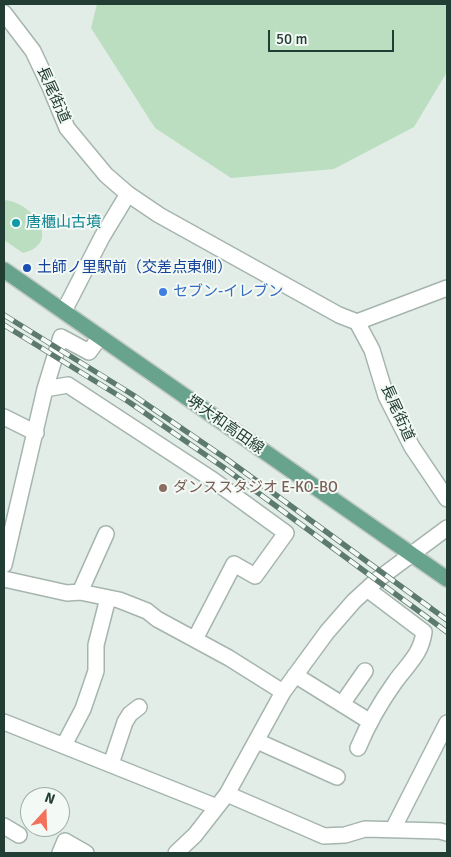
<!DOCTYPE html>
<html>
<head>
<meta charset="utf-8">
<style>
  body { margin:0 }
  #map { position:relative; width:451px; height:857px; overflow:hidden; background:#e3ede7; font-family:Signika,sans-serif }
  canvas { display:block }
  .frame { position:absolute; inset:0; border:5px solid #223e34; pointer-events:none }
  .north { position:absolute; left:20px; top:787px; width:50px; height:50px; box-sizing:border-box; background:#f3f9f5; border:1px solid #9faea8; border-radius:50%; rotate:20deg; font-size:14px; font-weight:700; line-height:20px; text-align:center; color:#223e34 }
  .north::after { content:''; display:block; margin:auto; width:18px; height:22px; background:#f3705a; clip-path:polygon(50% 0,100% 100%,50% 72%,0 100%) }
  .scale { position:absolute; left:268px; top:30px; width:126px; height:22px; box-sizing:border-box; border:2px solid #223e34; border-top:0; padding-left:6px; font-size:15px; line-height:18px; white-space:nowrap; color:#223e34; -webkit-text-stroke:4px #f3f9f5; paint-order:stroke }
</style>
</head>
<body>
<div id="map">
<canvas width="451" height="857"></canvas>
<div class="frame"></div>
<div class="north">N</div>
<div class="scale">50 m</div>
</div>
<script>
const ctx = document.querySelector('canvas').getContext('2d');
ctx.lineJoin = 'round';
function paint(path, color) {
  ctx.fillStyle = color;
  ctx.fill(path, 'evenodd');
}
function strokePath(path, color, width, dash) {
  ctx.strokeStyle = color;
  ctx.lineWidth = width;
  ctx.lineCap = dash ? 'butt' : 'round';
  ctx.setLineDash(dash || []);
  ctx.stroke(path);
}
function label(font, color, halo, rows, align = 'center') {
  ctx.font = font + ' Signika,"Noto Sans JP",sans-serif';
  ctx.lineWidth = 4;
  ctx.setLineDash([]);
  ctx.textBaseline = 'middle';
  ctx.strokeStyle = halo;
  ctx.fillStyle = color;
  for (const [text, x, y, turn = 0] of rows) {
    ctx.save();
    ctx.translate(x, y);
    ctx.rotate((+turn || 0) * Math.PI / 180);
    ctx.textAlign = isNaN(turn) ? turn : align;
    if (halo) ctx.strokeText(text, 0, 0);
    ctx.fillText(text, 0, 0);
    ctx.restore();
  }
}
paint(new Path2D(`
  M97,4h350v68l-33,55 -80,42 -103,9 -76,-50 -64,-100z
  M4,200c27,1 60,43 19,53l-19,-13z`), '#bbdec1');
const minor = new Path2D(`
  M4,13l29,38 17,36 17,41 39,47 22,19 31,21 180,100 18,7 90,-34
  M64,311l38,-74 26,-43
  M357,322l15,28 14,46 26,51 35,52
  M45,389l23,-4 145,95 73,53 -31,43 -21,-12 -39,75
  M4,417l32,16
  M4,565l41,-176 16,-52 28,15 11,-15
  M4,579l63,14 13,-1 39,8 28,11 10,8 72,39 54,34
  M80,592l26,-58
  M295,675l74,46
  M342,704l23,-33
  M4,722l213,85
  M257,741l80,36
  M64,745l19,-36 13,-38v-26l12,-47
  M358,748c10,-24 22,-45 37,-66 12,-17 26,-27 29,-50l-57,-43
  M111,764l14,-42 5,-8 9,-7
  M227,794l97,42 21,-1 20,-6 75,2 7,2
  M4,826l15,9
  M393,829l54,-106
  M60,853l5,-12 21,12
  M176,853l19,-18 32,-41 56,-102 44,-60 27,-31 23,-21 70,-52`);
const major = new Path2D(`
  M4,270l443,309`);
strokePath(minor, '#a5b5ae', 18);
strokePath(major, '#c1c9c6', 18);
strokePath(minor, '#fff', 15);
strokePath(major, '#67a38d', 15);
const rail = new Path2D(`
  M4,315l129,80 95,65 219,160
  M4,325l125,77 94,65 224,165`);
strokePath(rail, '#5d7a6f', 5.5);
strokePath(rail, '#f3f9f5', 4, [11]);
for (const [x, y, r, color] of [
  [16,223,5,"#0f9aa8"],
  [27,268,5,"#1a4fb4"],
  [163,292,5,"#3f7fe0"],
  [163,488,5,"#8d6e63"]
]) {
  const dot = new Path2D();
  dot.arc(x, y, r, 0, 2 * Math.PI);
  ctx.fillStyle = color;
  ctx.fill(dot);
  strokePath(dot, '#f3f9f5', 2);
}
label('15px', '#223e34', '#f3f9f5', [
  ["長尾街道",53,95,66],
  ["長尾街道",397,413,66],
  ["堺大和高田線",225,425,35]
]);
label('15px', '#0d838f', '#f3f9f5', [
  ["唐櫃山古墳",26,223]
], 'left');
label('15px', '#164399', '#f3f9f5', [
  ["土師ノ里駅前（交差点東側）",37,268]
], 'left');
label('15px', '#366cbe', '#f3f9f5', [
  ["セブン-イレブン",173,292]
], 'left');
label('15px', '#785e54', '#f3f9f5', [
  ["ダンススタジオ E-KO-BO",173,488]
], 'left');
</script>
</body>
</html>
